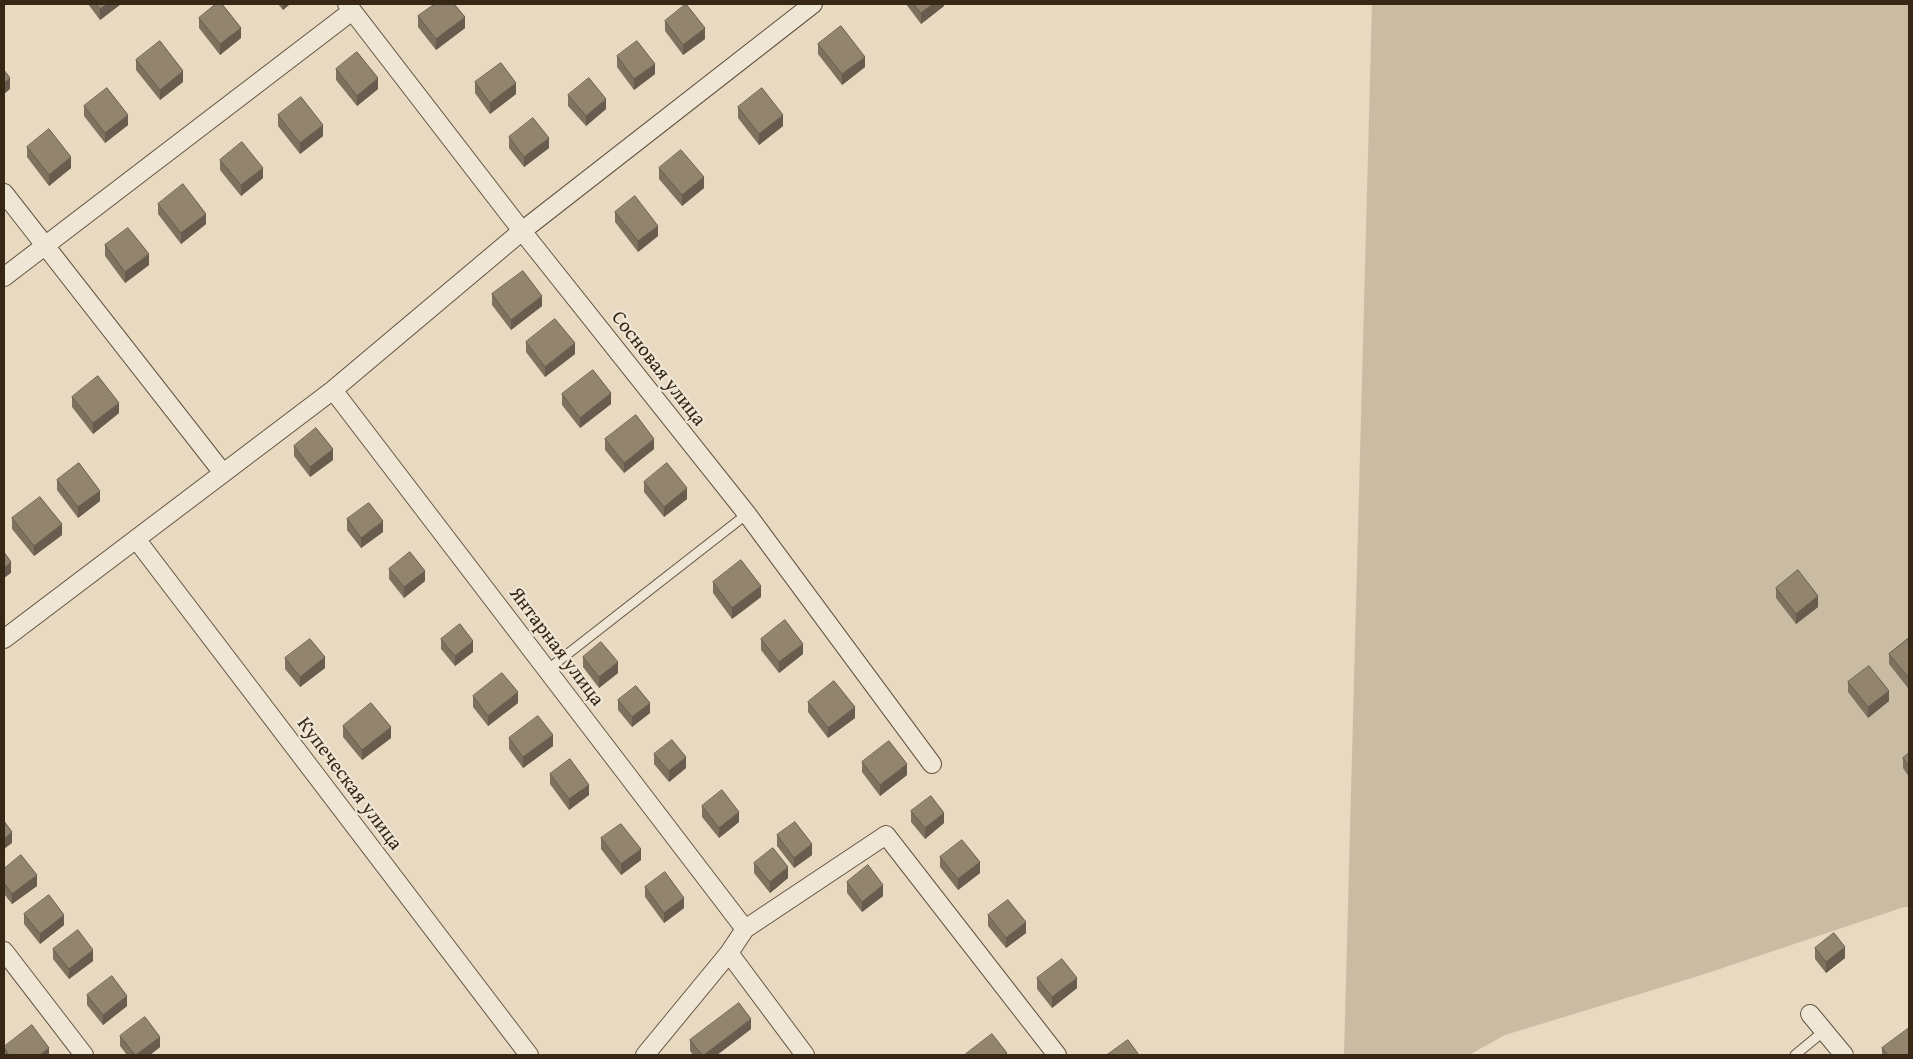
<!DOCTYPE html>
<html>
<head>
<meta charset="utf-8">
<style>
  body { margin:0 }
  #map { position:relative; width:1913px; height:1059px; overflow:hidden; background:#e8d9c0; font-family:"Gentium Book Plus",serif }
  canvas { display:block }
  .frame { position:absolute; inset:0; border:5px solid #362815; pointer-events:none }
</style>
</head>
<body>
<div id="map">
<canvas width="1913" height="1059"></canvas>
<div class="frame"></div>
</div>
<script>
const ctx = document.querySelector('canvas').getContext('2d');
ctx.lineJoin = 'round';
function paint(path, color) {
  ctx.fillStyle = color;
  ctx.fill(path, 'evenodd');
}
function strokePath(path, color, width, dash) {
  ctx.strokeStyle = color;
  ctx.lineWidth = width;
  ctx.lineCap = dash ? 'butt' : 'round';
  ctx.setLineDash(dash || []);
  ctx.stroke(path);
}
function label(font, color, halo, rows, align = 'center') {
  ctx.font = font + ' "Gentium Book Plus",serif';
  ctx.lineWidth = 4.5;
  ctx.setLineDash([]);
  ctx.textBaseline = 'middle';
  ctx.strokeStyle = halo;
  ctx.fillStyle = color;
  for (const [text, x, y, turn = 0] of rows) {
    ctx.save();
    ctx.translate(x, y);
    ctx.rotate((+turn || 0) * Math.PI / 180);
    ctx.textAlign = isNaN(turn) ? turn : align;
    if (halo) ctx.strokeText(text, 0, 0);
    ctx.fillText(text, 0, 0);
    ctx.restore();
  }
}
paint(new Path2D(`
  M1372,4h537v903h-5l-199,67 -200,61 -36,20h-125z`), '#cabba3');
const service = new Path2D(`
  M547,670l200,-156
  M1795,1055l29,-24`);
const minor = new Path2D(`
  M347,4l175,227 225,283 185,250
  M4,193l219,280
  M4,277l348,-266
  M333,390l412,539
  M136,539l393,516
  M4,639l329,-249 189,-159 291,-227
  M4,951l80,104
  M729,953l76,102
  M1810,1014l34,41
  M645,1055l84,-102 16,-24 141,-94 171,220`);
strokePath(service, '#625440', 11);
strokePath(minor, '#625440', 20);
strokePath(service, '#f0e6d6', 9);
strokePath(minor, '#f0e6d6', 18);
paint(new Path2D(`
  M88,4h33l-21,16z
  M278,4h12l-7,6z
  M906,4h38v2l-23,18z
  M418,16l47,12 -29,22 -18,-23z
  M199,18l42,20 -21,17 -21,-27z
  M665,21l40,18 -22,16 -18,-24z
  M818,44l47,23 -23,18 -24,-31z
  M617,56l38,18 -21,16 -17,-23z
  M136,60l47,22 -23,18 -24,-30z
  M336,69l42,20 -21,17 -21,-26z
  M475,82l41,12 -26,20 -15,-21z
  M568,95l38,14 -20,17 -18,-20z
  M84,106l44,19 -23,18 -21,-27z
  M738,107l45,19 -24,19 -21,-27z
  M278,115l45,21 -23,18 -22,-28z
  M509,137l40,11 -25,19 -15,-19z
  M27,147l44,21 -22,18 -22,-29z
  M220,160l43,18 -22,18 -21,-26z
  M659,168l45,20 -22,18 -23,-27z
  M158,204l48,20 -25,20 -23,-30z
  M615,212l43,24 -20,16 -23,-30z
  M105,245l44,20 -24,18 -20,-27z
  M492,294l50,12 -31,24 -19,-25z
  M526,342l49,12 -30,23 -19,-25z
  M562,394l49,10 -31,24 -18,-23z
  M72,397l47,16 -26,21 -21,-27z
  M605,439l49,10 -30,24 -19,-23z
  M294,446l39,14 -23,17 -16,-21z
  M57,480l43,21 -22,17 -21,-28z
  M644,482l43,17 -23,18 -20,-25z
  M12,518l50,17 -28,21 -22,-27z
  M347,519l36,13 -22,16 -14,-18z
  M389,569l36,12 -21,17 -15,-19z
  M713,582l48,15 -29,22 -19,-26z
  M1776,588l42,19 -22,17 -20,-26z
  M1909,638v49l-1,1 -19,-24v-10z
  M441,639l32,13 -18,14 -14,-17z
  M761,639l42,15 -24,19 -18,-23z
  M583,657l35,16 -19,15 -16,-21z
  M285,658l40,10 -25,19 -15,-18z
  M1848,682l41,19 -21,17 -20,-26z
  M473,696l45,7 -30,23 -15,-19z
  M618,700l32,13 -18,14 -14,-17z
  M808,702l47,16 -27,20 -20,-26z
  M343,726l48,12 -29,22 -19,-23z
  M509,738l44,8 -30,22 -14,-19z
  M1909,753v24l-6,-9v-10z
  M654,754l32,14 -17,14 -15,-18z
  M862,762l45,13 -27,21 -18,-24z
  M550,774l39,21 -20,15 -19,-26z
  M702,806l37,16 -20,16 -17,-21z
  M911,811l33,12 -19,16 -14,-17z
  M777,835l35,20 -18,13 -17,-22z
  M601,838l40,22 -20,15 -20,-26z
  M940,857l40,16 -22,17 -18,-23z
  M754,863l34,15 -18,15 -16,-20z
  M4,869l33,17 -25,18 -8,-10z
  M847,882l36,14 -21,16 -15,-19z
  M645,887l39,21 -20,15 -19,-26z
  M24,914l40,11 -24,19 -16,-20z
  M988,915l38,18 -20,15 -18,-22z
  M1815,948l30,10 -19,15 -11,-14z
  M53,949l40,12 -24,18 -16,-20z
  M1037,978l40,10 -25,20 -15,-19z
  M87,995l40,11 -24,19 -16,-20z
  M751,1029l-34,26h-24l-3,-4v-11z
  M120,1036l40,11 -10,8h-23l-7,-9z
  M4,1047l45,8h-45z
  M1882,1048l27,7h-27z`), '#7e725f');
paint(new Path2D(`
  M108,4h13l-21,16v-11z
  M283,4h7l-7,6z
  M933,4h11v2l-23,18v-11z
  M465,17v11l-29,22v-11z
  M241,28v10l-21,17v-11z
  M705,28v11l-22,16v-10z
  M865,57v10l-23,18v-11z
  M655,64v10l-21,16v-11z
  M183,71v11l-23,18v-10z
  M10,78v11l-6,5v-11z
  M378,78v11l-21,17v-10z
  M516,83v11l-26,20v-11z
  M606,99v10l-20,17v-10z
  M128,115v10l-23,18v-10z
  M783,115v11l-24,19v-11z
  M323,125v11l-23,18v-11z
  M549,138v10l-25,19v-10z
  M71,157v11l-22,18v-11z
  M263,168v10l-22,18v-11z
  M704,177v11l-22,18v-11z
  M206,214v10l-25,20v-11z
  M658,226v10l-20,16v-11z
  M149,254v11l-24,18v-11z
  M542,296v10l-31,24v-10z
  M575,343v11l-30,23v-10z
  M611,393v11l-31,24v-10z
  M119,403v10l-26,21v-11z
  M654,439v10l-30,24v-10z
  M333,449v11l-23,17v-10z
  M687,488v11l-23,18v-10z
  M100,491v10l-22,17v-11z
  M383,521v11l-22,16v-10z
  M62,524v11l-28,21v-10z
  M11,562v11l-7,5v-10z
  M425,571v10l-21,17v-11z
  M761,586v11l-29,22v-11z
  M1818,596v11l-22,17v-10z
  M473,641v11l-18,14v-10z
  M803,644v10l-24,19v-11z
  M325,657v11l-25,19v-10z
  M618,662v11l-19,15v-11z
  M1909,676v11l-1,1v-11z
  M1889,691v10l-21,17v-11z
  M518,692v11l-30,23v-10z
  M650,703v10l-18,14v-10z
  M855,707v11l-27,20v-10z
  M391,727v11l-29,22v-10z
  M553,735v11l-30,22v-11z
  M686,757v11l-17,14v-11z
  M907,764v11l-27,21v-11z
  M589,785v10l-20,15v-11z
  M739,812v10l-20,16v-10z
  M944,813v10l-19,16v-11z
  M12,832v11l-8,6v-10z
  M812,844v11l-18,13v-10z
  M641,849v11l-20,15v-11z
  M980,862v11l-22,17v-11z
  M788,867v11l-18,15v-11z
  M37,875v11l-25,18v-10z
  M883,885v11l-21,16v-10z
  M684,898v10l-20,15v-10z
  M64,915v10l-24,19v-10z
  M1026,922v11l-20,15v-10z
  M1845,947v11l-19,15v-11z
  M93,950v11l-24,18v-10z
  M1077,978v10l-25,20v-11z
  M127,996v10l-24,19v-10z
  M751,1019v10l-34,26h-13z
  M160,1037v10l-10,8h-14z
  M49,1048v7h-9z`), '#675c4d');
const building = new Path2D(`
  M96,4h12l-8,5z
  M216,4h6l19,24 -21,16 -21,-26z
  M435,4h19l11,13 -29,22 -18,-23z
  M686,4l19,24 -22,17 -18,-24z
  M914,4h19l-12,9z
  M841,26l24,31 -23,17 -24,-30z
  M160,41l23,30 -23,19 -24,-30z
  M637,41l18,23 -21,15 -17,-23z
  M357,52l21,26 -21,18 -21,-27z
  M501,63l15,20 -26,20 -15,-21z
  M4,70l6,8 -6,5z
  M589,78l17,21 -20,17 -18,-21z
  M107,88l21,27 -23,18 -21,-27z
  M762,88l21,27 -24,19 -21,-27z
  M301,97l22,28 -23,18 -22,-28z
  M533,118l16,20 -25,19 -15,-20z
  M49,129l22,28 -22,18 -22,-28z
  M242,142l21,26 -22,17 -21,-25z
  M681,150l23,27 -22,18 -23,-27z
  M183,184l23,30 -25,19 -23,-29z
  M635,196l23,30 -20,15 -23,-29z
  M128,228l21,26 -24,18 -20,-27z
  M523,271l19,25 -31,24 -19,-26z
  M555,319l20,24 -30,24 -19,-25z
  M593,370l18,23 -31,25 -18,-24z
  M98,376l21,27 -26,20 -21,-26z
  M636,415l18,24 -30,24 -19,-24z
  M316,428l17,21 -23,18 -16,-21z
  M79,463l21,28 -22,16 -21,-27z
  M667,463l20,25 -23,19 -20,-25z
  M40,497l22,27 -28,22 -22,-28z
  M369,503l14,18 -22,17 -14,-19z
  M4,552l7,10 -7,6z
  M410,552l15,19 -21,16 -15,-18z
  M741,560l20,26 -29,22 -19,-26z
  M1798,570l20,26 -22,18 -20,-26z
  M785,620l18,24 -24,18 -18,-23z
  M460,624l13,17 -18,15 -14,-17z
  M1909,638v38l-1,1 -19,-23z
  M310,639l15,18 -25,20 -15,-19z
  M601,642l17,20 -19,15 -16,-20z
  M1869,666l20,25 -21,16 -20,-25z
  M502,673l16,19 -30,24 -15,-20z
  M834,681l21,26 -27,21 -20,-26z
  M636,686l14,17 -18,14 -14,-17z
  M371,703l20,24 -29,23 -19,-24z
  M538,716l15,19 -30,22 -14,-19z
  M672,740l14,17 -17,14 -15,-17z
  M889,741l18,23 -27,21 -18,-23z
  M1909,753v13l-6,-8z
  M570,759l19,26 -20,14 -19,-25z
  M722,790l17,22 -20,16 -17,-22z
  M931,796l13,17 -19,15 -14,-17z
  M4,821l8,11 -8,7z
  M795,822l17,22 -18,14 -17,-23z
  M621,824l20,25 -20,15 -20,-26z
  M962,840l18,22 -22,17 -18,-22z
  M773,848l15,19 -18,15 -16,-19z
  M21,855l16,20 -25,19 -8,-11v-14z
  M868,865l15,20 -21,17 -15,-20z
  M665,872l19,26 -20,15 -19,-26z
  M49,895l15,20 -24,19 -16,-20z
  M1008,900l18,22 -20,16 -18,-23z
  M78,930l15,20 -24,19 -16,-20z
  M1834,933l11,14 -19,15 -11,-14z
  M1062,959l15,19 -25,19 -15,-19z
  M112,976l15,20 -24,19 -16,-20z
  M739,1003l12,16 -47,36h-2l-12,-15z
  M145,1017l15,20 -24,18h-1l-15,-19z
  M32,1025l17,23 -9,7h-31l-5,-8z
  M1909,1028v27h-21l-6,-7z
  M992,1034l15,19 -3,2h-37l-1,-1z
  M1128,1040l11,15h-32z`);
paint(building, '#93846e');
strokePath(building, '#675c4d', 1);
label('20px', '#362815', '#f0e6d6', [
  ["Сосновая улица",658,369,52],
  ["Янтарная улица",556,647,53],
  ["Купеческая улица",349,784,53]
]);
</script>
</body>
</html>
